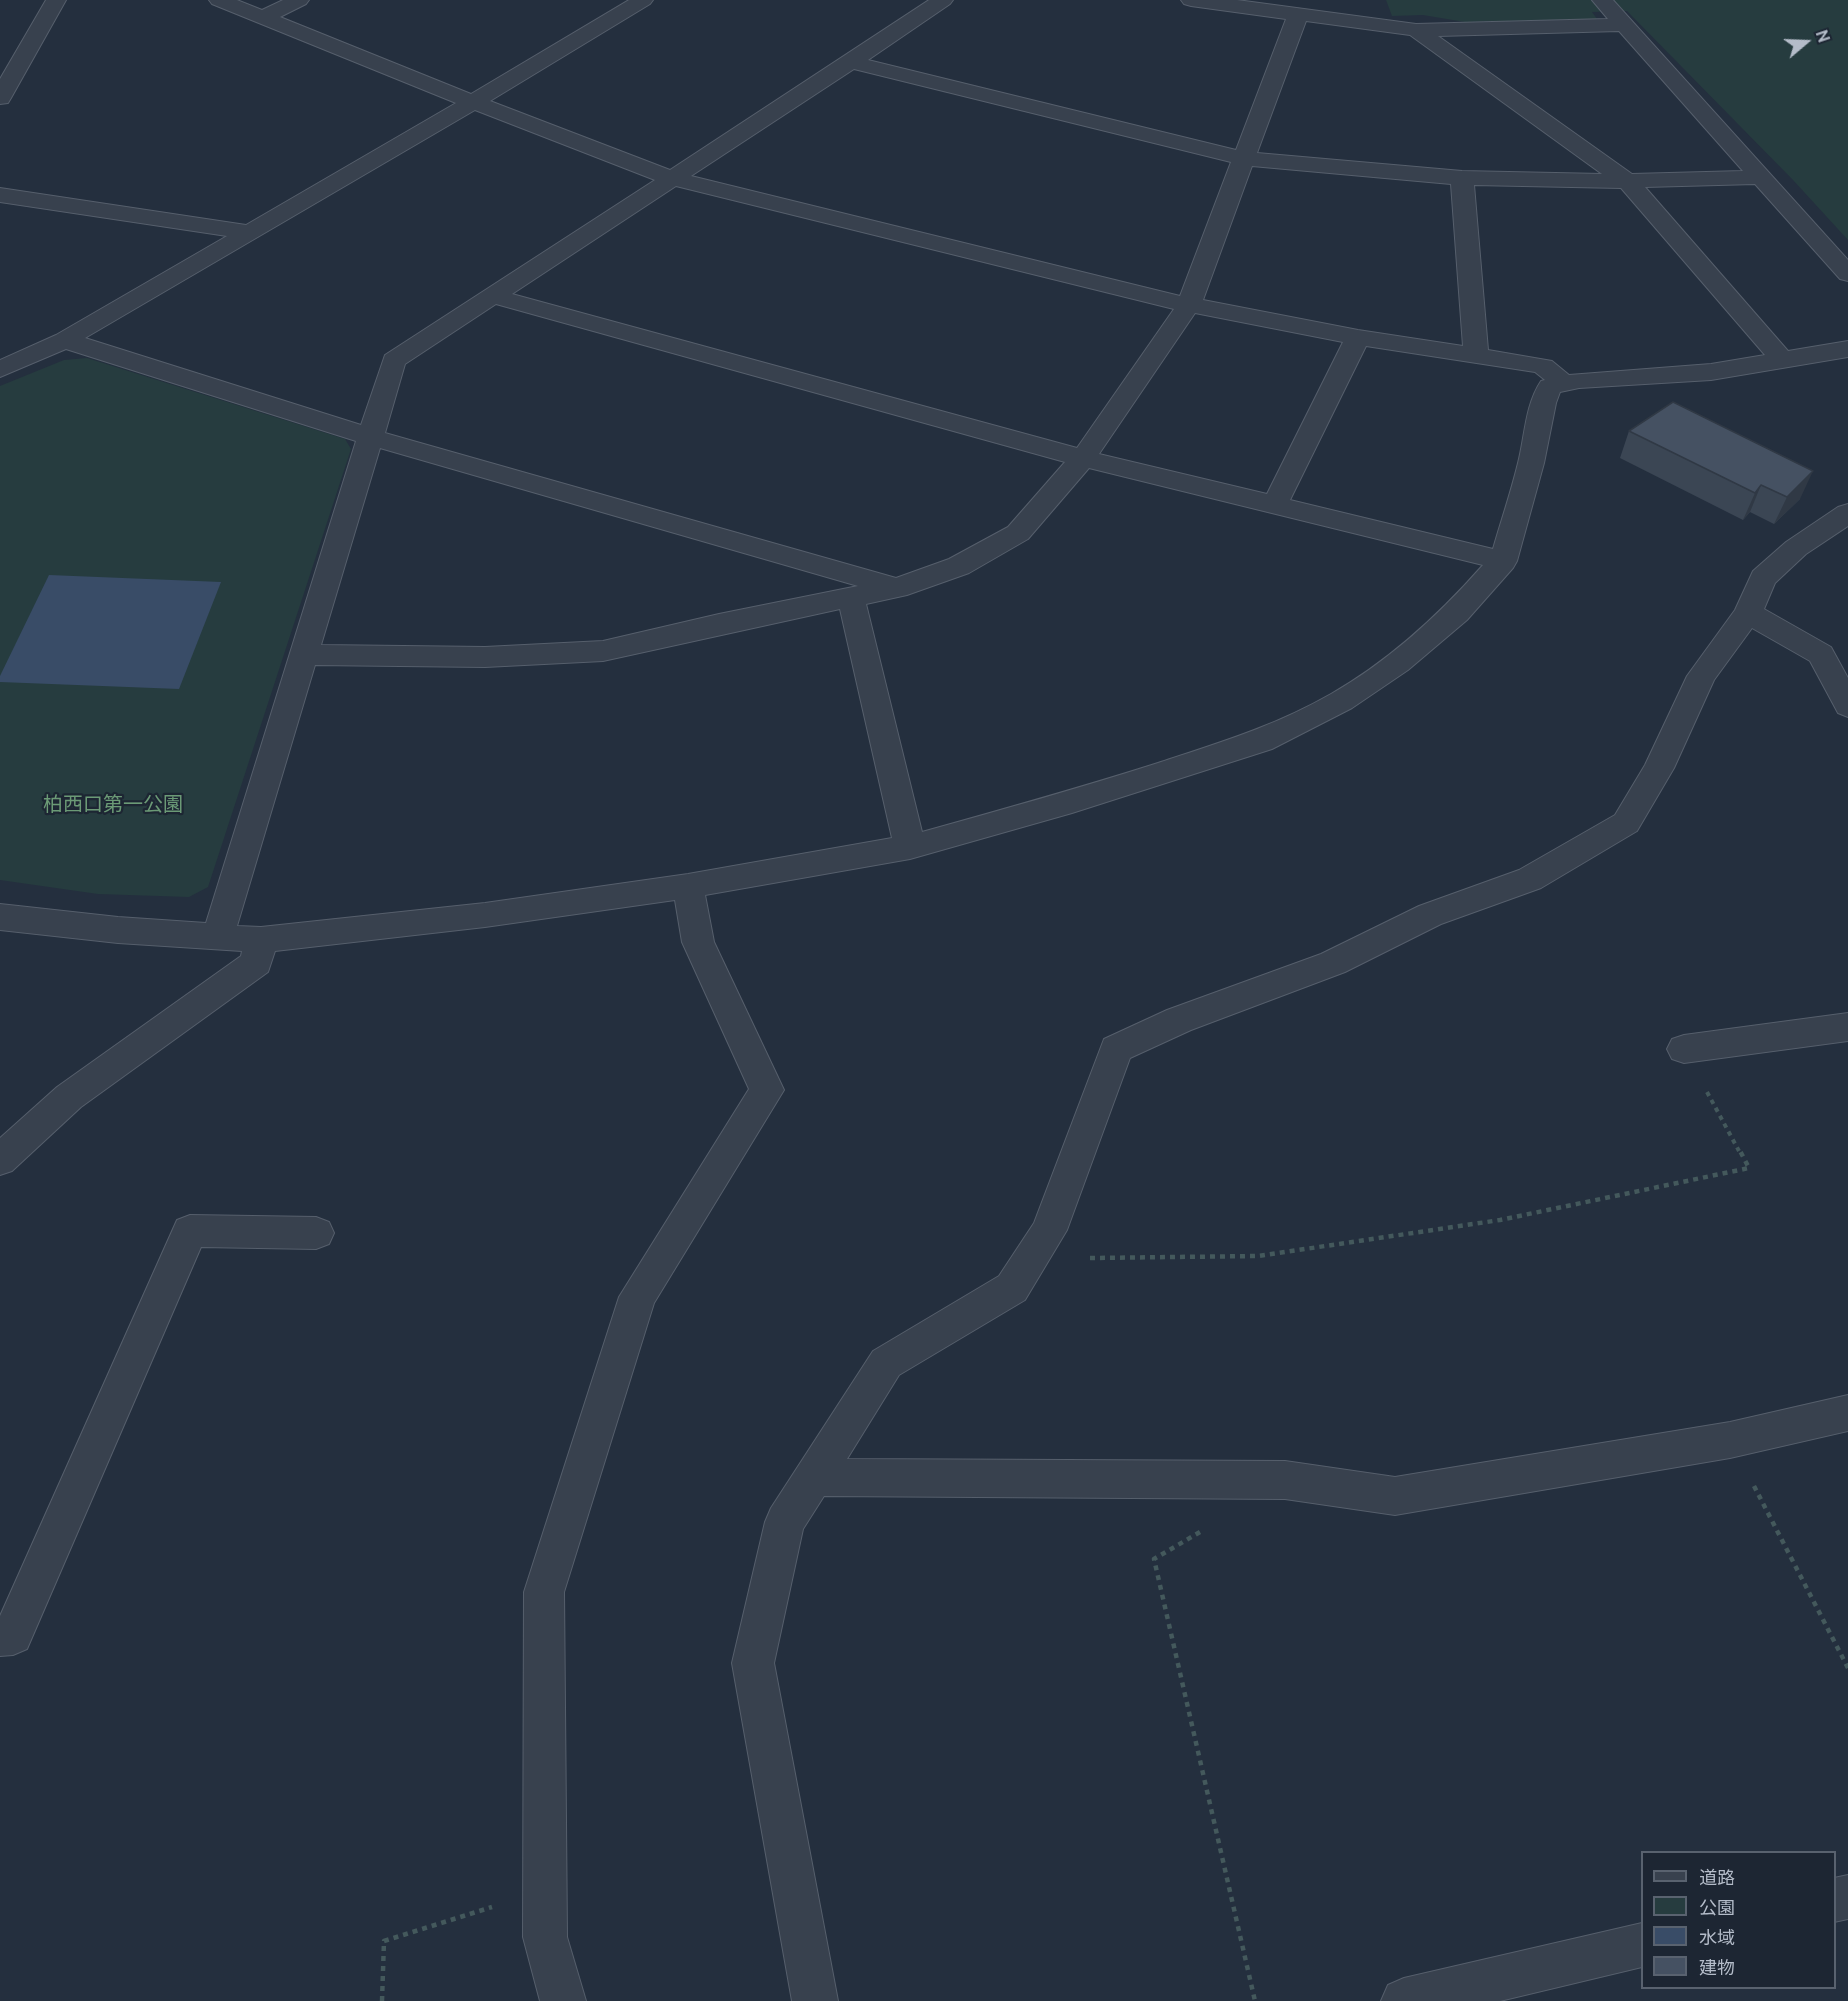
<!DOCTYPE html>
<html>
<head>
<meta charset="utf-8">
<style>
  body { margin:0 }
  #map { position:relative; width:1848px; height:2001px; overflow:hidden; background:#242f3e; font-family:Ubuntu,"Noto Sans JP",sans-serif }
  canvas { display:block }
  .legend { position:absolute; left:1641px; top:1851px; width:195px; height:138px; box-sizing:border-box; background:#1d2633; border:2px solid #59626f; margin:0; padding:8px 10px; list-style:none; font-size:18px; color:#b4bcc9 }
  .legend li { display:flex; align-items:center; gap:12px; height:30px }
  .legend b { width:30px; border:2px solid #59626f }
  .north { position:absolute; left:1776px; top:12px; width:60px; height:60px; -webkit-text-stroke:4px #1d2633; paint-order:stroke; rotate:71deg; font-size:16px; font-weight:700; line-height:24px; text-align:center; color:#b4bcc9 }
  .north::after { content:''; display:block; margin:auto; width:21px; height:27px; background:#b4bcc9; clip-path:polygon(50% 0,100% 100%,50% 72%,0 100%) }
</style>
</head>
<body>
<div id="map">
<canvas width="1848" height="2001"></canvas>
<ul class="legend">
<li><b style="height:8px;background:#38414e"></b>道路</li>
<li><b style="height:16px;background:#263c3f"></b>公園</li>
<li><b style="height:16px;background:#394c67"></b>水域</li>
<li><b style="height:16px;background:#455162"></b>建物</li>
</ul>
<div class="north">N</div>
</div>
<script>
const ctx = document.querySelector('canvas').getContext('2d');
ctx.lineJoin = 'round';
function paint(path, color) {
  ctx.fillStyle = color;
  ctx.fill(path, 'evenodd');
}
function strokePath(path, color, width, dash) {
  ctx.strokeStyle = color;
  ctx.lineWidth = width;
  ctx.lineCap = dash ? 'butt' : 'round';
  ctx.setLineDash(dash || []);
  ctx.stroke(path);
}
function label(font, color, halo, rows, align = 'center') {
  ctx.font = font + ' Ubuntu,"Noto Sans JP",sans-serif';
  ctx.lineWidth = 4.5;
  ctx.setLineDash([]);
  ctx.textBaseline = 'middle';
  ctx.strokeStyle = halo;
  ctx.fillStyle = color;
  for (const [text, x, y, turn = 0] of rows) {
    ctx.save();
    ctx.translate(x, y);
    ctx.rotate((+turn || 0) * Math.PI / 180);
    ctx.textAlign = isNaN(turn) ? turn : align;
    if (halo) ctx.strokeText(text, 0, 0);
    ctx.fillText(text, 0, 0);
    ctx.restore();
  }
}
paint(new Path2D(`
  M1386,0h462v240l-55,-60 -166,-169 -35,1 5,7 -132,3 -42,-7 -31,1z
  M87,358l258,81 6,10 -143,438 -19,10 -91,-3 -98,-14v-494l64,-26z`), '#263c3f');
paint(new Path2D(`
  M49,575l172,7 -42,107 -179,-7v-6z`), '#394c67');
const minor = new Path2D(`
  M46,0h20l-55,98 -3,5 -8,1v-25z
  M209,0h28l25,10 21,-10h26l-3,4 -26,13 191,77 158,-94h24l-3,4 -160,97 180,69 259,-170h24l-3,4 -82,56 368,90 50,-131 -95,-13 -7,-2 -3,-4h56l179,24 192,-5 -16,-19h21l235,260v21l-8,-2 -85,-95 -110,3 143,164 60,-10v16l-137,23 -132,8 -19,4 -4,11 -12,60 -27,98 -4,7 -46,52 -59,50 -56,38 -80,41 -200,64 -162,46 -205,36 9,47 70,148 -130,213 -90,289 3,345 19,64h-46l-17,-64 1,-345 95,-295 130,-208 -67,-147 -7,-42 -190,27 -210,24 -7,21 -187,135 -69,64 -12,4v-37l57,-51 184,-131 1,-5 -124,-8 -118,-13v-26l118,13 88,6 150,-482 -290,-92 -66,28v-17l56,-25 171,-99 -227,-34v-14l246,37 210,-122 -244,-99zM1306,21l104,14 192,139 -140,-3 -205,-18zM1619,31l124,140 -111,3 -194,-138zM854,69l377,93 -51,134 -489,-120zM475,110l180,70 -270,175 -24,70 -276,-87zM1252,166l199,18 12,162 -105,-16 -155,-30zM1474,185l147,3 144,167 -54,9 -142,11 -17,-14 -64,-11zM676,186l498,123 -97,139 -565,-154zM496,304l569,158 -57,65 -59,32 -53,19 -511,-145 20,-69zM1195,313l148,29 -76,152 -168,-40zM1366,346l169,26 10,8 -4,1c-16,24 -16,55 -23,82 -7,29 -17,58 -25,86l-203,-49zM380,448l478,138 -139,28 -116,27 -118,6 -164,-2zM1089,468l394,97c-44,50 -94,96 -152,129 -56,32 -112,49 -173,69 -78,25 -157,47 -236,69l-56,-228 41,-9 62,-22 59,-34zM840,609l52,229 -204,36 -203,29 -224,24 -24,-1 78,-261 170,2 118,-6z
  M1848,504v22l-42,28 -31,29 -11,26 67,38 17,31v39l-10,-4 -28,-52 -58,-33 -38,52 -40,88 -37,63 -96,57 -100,36 -96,48 -154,58 -61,28 -63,172 -42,70 -126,75 -52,84 438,2 110,16 335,-55 118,-27v36l-118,27 -335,57 -110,-16 -461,-3 -21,33 -29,134 64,338h-46l-60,-338 33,-141 6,-14 102,-157 126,-75 35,-53 70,-184 63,-29 154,-56 98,-48 100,-36 96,-55 30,-50 42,-89 48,-66 18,-39 33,-29 52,-35z
  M1848,1013v28l-164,22 -12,-4 -5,-10 5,-10 12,-4z
  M190,1215l126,2 13,5 5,11 -5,11 -13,5 -115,-2 -174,402 -14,6 -13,1v-40l177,-396z
  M1848,1875v44l-14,3v-44z
  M1642,1923v44l-142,34h-119l7,-16 16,-7z`);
strokePath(minor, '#565f6c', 2);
strokePath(new Path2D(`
  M1707,1092l32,59`), '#44595c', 4, [4.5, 4.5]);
strokePath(new Path2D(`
  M1090,1258l168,-2 242,-36 249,-52 -10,-19
  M1754,1486l94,182
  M1200,1532l-46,27 101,442
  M382,2001l2,-60 108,-34`), '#44595c', 4.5, [5, 5]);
paint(minor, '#38414e');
paint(new Path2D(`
  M1629,431l171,68 -26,25 -24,-12 -7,8 -123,-62z`), '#3b4654');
paint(new Path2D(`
  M1813,471l-13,28 -26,25 13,-27z
  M1761,485l-11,27 -7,8 12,-27z`), '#303945');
const building = new Path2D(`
  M1673,402l140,69 -26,26 -26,-12 -6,8 -126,-62z`);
paint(building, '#455162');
strokePath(building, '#303945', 1.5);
label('20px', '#6b9a76', '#1d2633', [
  ["柏西口第一公園",113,804]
]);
</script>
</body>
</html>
